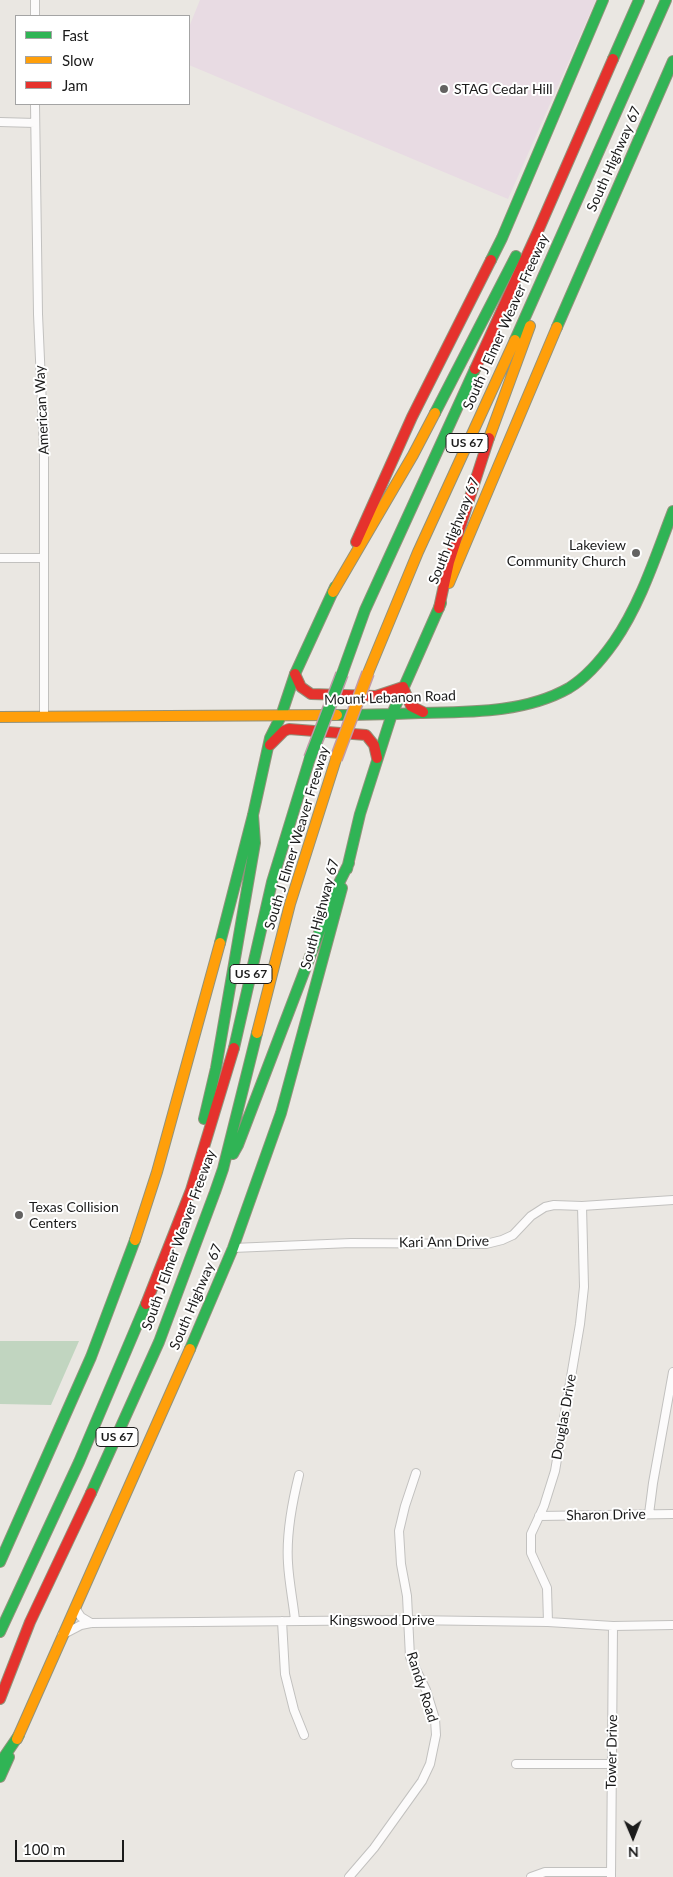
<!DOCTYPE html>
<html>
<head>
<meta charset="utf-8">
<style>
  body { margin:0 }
  #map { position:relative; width:673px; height:1877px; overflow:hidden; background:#eae7e2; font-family:Lato,sans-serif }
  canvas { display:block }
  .legend { position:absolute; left:15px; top:15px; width:175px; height:90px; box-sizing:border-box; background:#fff; border:1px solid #a4a4a4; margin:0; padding:6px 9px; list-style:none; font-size:15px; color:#1b1b1b }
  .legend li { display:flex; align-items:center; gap:10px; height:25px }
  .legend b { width:25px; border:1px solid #a4a4a4 }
  .north { position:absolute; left:608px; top:1812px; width:50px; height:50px; -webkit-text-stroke:4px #fff; paint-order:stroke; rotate:179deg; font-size:14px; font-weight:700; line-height:20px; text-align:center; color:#1b1b1b }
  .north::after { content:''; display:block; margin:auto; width:18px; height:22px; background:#1b1b1b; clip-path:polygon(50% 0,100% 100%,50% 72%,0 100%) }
  .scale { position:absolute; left:15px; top:1840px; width:109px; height:22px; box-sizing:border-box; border:2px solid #1b1b1b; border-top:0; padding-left:6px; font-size:15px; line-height:18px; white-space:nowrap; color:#1b1b1b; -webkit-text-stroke:4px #fff; paint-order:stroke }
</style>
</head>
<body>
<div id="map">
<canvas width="673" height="1877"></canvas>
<ul class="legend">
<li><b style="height:6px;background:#30b455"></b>Fast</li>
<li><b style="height:6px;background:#ff9f0a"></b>Slow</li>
<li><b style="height:6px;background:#e5322d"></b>Jam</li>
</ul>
<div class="north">N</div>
<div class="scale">100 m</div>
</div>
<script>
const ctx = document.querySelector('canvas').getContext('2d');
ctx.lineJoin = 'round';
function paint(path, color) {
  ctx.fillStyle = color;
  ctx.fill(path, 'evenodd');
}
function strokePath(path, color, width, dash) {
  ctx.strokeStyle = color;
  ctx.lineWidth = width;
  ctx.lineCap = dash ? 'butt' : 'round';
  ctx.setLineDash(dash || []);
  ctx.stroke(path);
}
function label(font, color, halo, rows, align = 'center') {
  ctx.font = font + ' Lato,sans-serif';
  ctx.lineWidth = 4;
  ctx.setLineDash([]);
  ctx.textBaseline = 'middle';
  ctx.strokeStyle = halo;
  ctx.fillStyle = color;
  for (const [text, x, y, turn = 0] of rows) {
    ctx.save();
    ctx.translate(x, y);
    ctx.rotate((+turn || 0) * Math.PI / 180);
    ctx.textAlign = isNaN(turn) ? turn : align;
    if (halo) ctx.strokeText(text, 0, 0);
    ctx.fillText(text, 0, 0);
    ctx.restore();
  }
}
paint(new Path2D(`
  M200,0h396l-88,199 -319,-134v-38z`), '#e8dbe3');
paint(new Path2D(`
  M0,1341h79l-28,64 -51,-1z`), '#c1d5c0');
const street = new Path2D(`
  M35,0v16
  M35,104l3,210 6,137v265
  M0,122l35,1
  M0,558h43
  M233,1248l118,-5 135,1 16,-4 11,-5 18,-19 14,-9 9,-2 28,1 91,-6
  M649,1514l4,-31 20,-111
  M539,1516l134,-2
  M75,1608l6,9 10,6
  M295,1620c-2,-19 -6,-38 -7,-57 -2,-30 4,-60 11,-88
  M282,1621l3,53 9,36 10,25
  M548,1622l-1,-34 -16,-35v-19l13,-28 11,-35 25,-147 4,-37 -2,-81
  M62,1635l19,-10 10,-2 316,-3 141,2 65,4 60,-1
  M516,1764h95
  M349,1877l25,-29 48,-67 8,-17 6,-29 -1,-16 -9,-29 -16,-33 -3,-61 -6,-32 -2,-33 6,-25 11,-33
  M531,1877l14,-5h66
  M611,1877l2,-251`);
const fast = new Path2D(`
  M613,59l26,-59
  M491,260l11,-22 101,-238
  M557,327l116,-266
  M515,340l151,-340
  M435,413l81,-157
  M342,674l23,-64 110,-241
  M337,715c28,0 56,-1 84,-2 49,-1 104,0 148,-25 18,-11 33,-29 45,-46 27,-39 42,-87 59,-131
  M347,869l13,-55 32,-100 49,-111
  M220,943l33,-128 17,-77 11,-22 14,-42 40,-87
  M234,1048l38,-166 38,-124
  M204,1119l12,-51 39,-225 -2,-28
  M233,1154l5,-9 97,-254 14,-28
  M190,1349l43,-101 48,-135 61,-225
  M91,1493l68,-151 56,-150 8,-23 34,-136
  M0,1562l91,-205 44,-117
  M0,1632l79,-170 67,-158
  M0,1763l19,-28
  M0,1777l9,-20`);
const slow = new Path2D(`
  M489,438l41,-112
  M449,583l108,-256
  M333,592l80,-137 22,-42
  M368,673l50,-121 97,-212
  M0,717l337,-2
  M257,1033l33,-129 46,-145
  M135,1240l22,-68 63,-229
  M17,1739l173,-390`);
const jam = new Path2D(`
  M475,369l63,-138 75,-172
  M356,542l56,-125 79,-157
  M439,608l10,-46 40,-124
  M295,674l6,13 10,7 65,2 27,-9 8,19 12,6
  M270,745l14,-14 5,-2 77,6 8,10 3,13
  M146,1304l45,-114 43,-142
  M0,1699l30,-77 61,-129`);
strokePath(street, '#c2c1bf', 10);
strokePath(fast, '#92927b', 12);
strokePath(slow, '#92927b', 12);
strokePath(jam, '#92927b', 12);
strokePath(street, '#fcfbfb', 8);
strokePath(fast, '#30b455', 10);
strokePath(slow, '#ff9f0a', 10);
strokePath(jam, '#e5322d', 10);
const fastBridge = new Path2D(`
  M310,758l32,-84`);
const slowBridge = new Path2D(`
  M336,759l32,-86`);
strokePath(fastBridge, '#bf9aa6', 14, []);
strokePath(slowBridge, '#bf9aa6', 14, []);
strokePath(fastBridge, '#30b455', 11);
strokePath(slowBridge, '#ff9f0a', 11);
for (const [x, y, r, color] of [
  [444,89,5,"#636261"],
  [636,553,5,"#636261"],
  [19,1215,5,"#636261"]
]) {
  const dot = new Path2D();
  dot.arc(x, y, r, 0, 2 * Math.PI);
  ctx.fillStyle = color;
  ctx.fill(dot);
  strokePath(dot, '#fff', 2);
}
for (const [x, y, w] of [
  [467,443,42],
  [251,974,42],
  [117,1437,42]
]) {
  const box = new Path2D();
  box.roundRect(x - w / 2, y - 9.5, w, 19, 4);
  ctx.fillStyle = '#fff';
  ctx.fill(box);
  strokePath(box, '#1b1b1b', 1);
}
label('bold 12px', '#1b1b1b', null, [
  ["US 67",467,443],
  ["US 67",251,974],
  ["US 67",117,1437]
]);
label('14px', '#1b1b1b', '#fff', [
  ["STAG Cedar Hill",454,89],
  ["Lakeview",626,545,"right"],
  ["Community Church",626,561,"right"],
  ["Texas Collision",29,1207],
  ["Centers",29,1223]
], 'left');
label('14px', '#1b1b1b', '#fff', [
  ["South Highway 67",614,159,-66],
  ["South J Elmer Weaver Freeway",506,322,-66],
  ["American Way",42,410,-93],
  ["South Highway 67",454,531,-68],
  ["Mount Lebanon Road",390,698,-2],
  ["South J Elmer Weaver Freeway",297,838,-73],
  ["South Highway 67",320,914,-75],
  ["South J Elmer Weaver Freeway",179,1240,-70],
  ["Kari Ann Drive",444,1242,-1],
  ["South Highway 67",196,1297,-67],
  ["Douglas Drive",564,1417,-80],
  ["Sharon Drive",606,1515,-1],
  ["Kingswood Drive",382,1620],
  ["Randy Road",422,1687,72],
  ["Tower Drive",612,1752,-89]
]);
</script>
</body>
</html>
